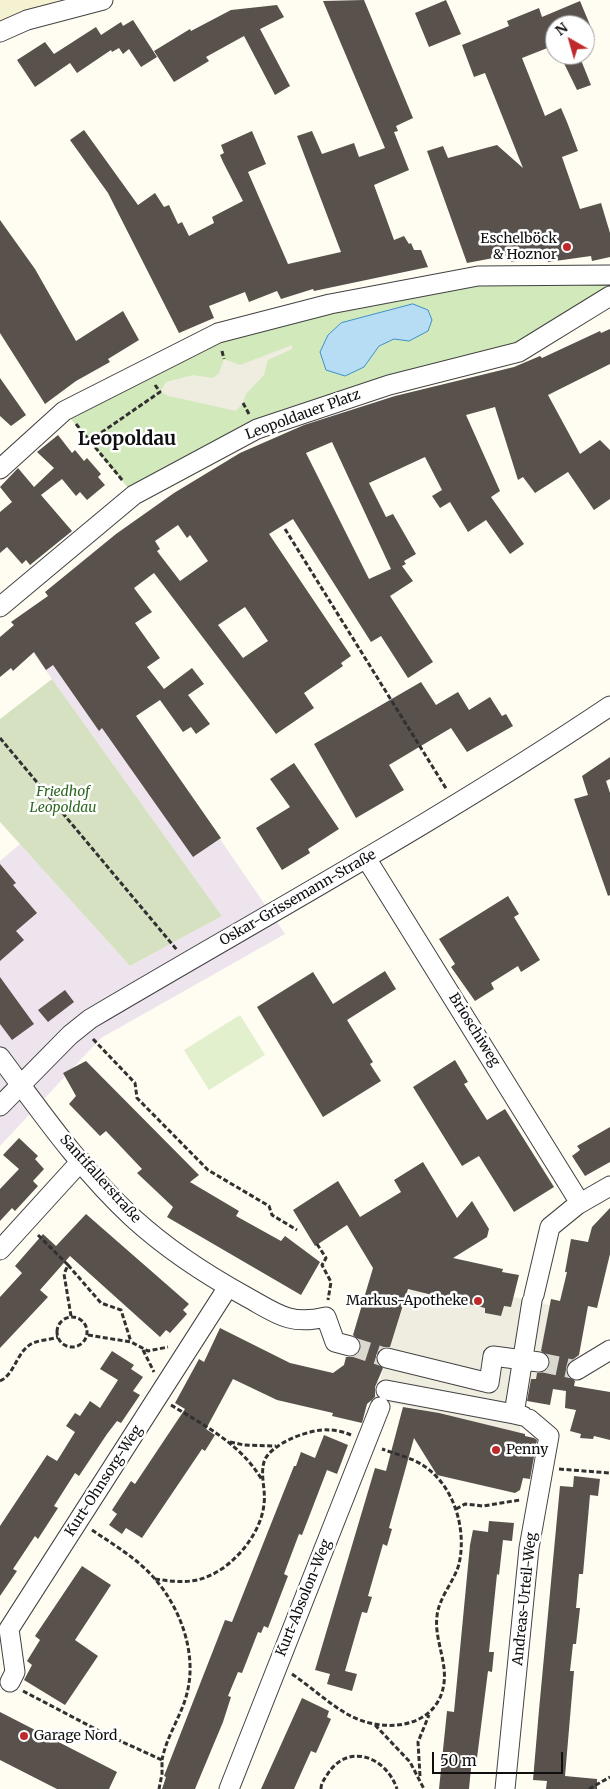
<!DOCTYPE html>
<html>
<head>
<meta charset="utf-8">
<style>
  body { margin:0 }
  #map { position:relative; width:610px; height:1789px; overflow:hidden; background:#fffcf2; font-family:Merriweather,serif }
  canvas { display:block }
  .north { position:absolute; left:545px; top:15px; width:50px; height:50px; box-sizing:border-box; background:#fff; border:1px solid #9f9f9f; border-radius:50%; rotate:322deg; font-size:14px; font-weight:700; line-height:20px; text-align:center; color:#0f0f0f }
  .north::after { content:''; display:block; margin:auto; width:18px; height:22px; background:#be292c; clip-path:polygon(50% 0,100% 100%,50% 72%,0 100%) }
  .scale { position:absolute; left:432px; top:1752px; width:131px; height:22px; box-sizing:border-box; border:2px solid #0f0f0f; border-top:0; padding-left:6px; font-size:15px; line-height:18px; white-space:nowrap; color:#0f0f0f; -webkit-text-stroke:4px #fff; paint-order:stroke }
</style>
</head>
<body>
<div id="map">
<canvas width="610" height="1789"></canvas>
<div class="north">N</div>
<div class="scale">50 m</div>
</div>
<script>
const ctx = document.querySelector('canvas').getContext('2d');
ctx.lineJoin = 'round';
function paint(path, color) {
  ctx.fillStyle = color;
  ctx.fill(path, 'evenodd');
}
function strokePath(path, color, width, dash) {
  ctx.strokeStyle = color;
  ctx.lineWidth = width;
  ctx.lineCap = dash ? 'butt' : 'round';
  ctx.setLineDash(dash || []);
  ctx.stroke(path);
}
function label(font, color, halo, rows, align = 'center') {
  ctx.font = font + ' Merriweather,serif';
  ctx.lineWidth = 5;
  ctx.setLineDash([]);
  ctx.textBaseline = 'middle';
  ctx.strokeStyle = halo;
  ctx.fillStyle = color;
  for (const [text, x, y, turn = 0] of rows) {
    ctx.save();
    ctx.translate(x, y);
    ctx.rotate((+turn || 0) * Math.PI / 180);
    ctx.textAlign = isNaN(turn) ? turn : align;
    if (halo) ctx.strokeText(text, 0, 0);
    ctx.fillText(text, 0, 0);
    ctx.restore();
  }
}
paint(new Path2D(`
  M48,596l88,120 149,218 -184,104 -101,108v-285l20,-17 110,122 92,-50 -211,-294z`), '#ede4ed');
paint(new Path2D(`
  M0,0h59l-59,23z`), '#f5f2d2');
paint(new Path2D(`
  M610,275v21l-91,56 -262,77 -123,66 -70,-84 154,-78 260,-57z`), '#d2e9bb');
paint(new Path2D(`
  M52,679l170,237 -92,50 -130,-144v-103z`), '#d6e1c2');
paint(new Path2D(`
  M240,1015l25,40 -56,35 -25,-40z`), '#e3f0cd');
paint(new Path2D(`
  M292,345v4l-24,11 -4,15 -18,19 -3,9 -7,8 -67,-15 -9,-4 6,-10 27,-7 20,3 6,-5 5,-14 16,6z
  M415,1286l7,7 63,15v5l16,3 3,-10 7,1 2,-10 37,8 -14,74h-6l-11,56 -15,-6 -134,-31 4,-16h5l29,-91z`), '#efece0');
const water = new Path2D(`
  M413,304l15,6 4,10 -4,11 -19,10 -15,-2 -15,7 -15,21 -19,9 -19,-6 -6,-18 8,-17 13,-12z`);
paint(water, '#b7ddf5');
strokePath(water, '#3f90cb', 1);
paint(new Path2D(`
  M364,0l49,118 -17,8 2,5 -4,1 15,38 -35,15 20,55 10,-4 5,8 2,-1 3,7h7l7,17 -114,24 -1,-2 -32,10 -4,-8 -28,11 -4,-10 -36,14 5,12 -35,15 -71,-140 -38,-53 14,-10 54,75 17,-12 9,14 5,-2 9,19 4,-2 7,14 25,-13 -2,-6 31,-16 -20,-39 -3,-7 4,-2 -3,-8 31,-14 14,33 -18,8 40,92 53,-12 -44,-116 15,-5 10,23 32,-11 5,14 26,-9 -62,-147z
  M446,0l15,34 -32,13 -14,-34z
  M580,1l10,24h-35v20l-33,13 23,58 16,-8 6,14 11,29 -16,6 18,52 21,-6 9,30v24l-18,4 -1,-5 -43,6 -2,-6 -35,6 -2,-7 -42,8 -40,-112 16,-5 5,12 49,-13 26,23 -38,-95 -11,4 -12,-32 47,-19 -2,-5 32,-13 3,9z
  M277,5l7,12 -24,12 30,57 -15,9 -31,-59 -38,21 3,4 -35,21 -20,-31 36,-22 1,2 40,-21z
  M133,20l24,37 -16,10 -12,-18 -6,5 -4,-6 -7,4 -1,-2 -34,23 -7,-10 -35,24 -18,-27 28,-18 9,12 42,-27 5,8 20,-13 2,4z
  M560,55h19l12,30 -14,5z
  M0,220l35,49 41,72 47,-30 16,29 -31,19 2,3 -34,19 -31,23 -45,-71z
  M610,329v35l-62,31 32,59 20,-14 10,10v49l-16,11 -26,-38 -33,21 -12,-16 -5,3 -23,-73 -29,8 34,76 -9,6 33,47 -14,10 -24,-34 -18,12 -18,-30 -10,6 -8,-12 10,-6 -17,-33 -56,26 17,34 7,-3 23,40 -12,7 2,3 -4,2 11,15 -23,15 43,66 -25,16 -27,-42 -10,6 -78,-123 -24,15 82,122 -10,7 2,3 -39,27 10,15 -38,26 -122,-161 -20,15 18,24 -17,11 25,35 -13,9 17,22 28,-21 12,16 -16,11 22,29 -14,10 -5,-7 -8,5 -23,-32 -24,16 85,122 -28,19 -91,-129 -3,3 -46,-66 -7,5 -12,-18 -21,19 -2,-3 -11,9v-40l14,-12 -3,-3 37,-26 -3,-4 71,-58 58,-41 66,-40 64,-28 91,-29 119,-29 26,-11 2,2 58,-27 1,2zM332,442l59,127 -22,10 -63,-126zM178,525l9,13 3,-3 18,26 -28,20 -23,-30 3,-2 -5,-8zM245,607l23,34 -25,17 -25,-33z
  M0,378l26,37 -15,11 -11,-10z
  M58,435l14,18 3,-3 9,11 3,-3 14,16 -3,3 7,8 -18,15 -7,-8 -4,4 -14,-17 -21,16 31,36 -42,34 -4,-5 -4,4 -15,-17 -7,6v-41l12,-10 -12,-15 18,-19 16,19 20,-19 -17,-16z
  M421,682l15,23 22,-13 11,18 21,-13 12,19 4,-2 7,12 -46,26 -16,-24 -62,37 15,25 -48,28 -42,-74z
  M610,757v22l-4,2 4,12v102l-2,1 -34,-97 14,-4 -6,-19z
  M294,763l45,66 -31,20 2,4 -28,17 -26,-42 34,-21 -20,-28z
  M0,864l16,19 -3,2 24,28 -21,18 8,9 -24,21z
  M508,896l11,18 -5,3 26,43 -19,12 -3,-6 -27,17 3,6 -19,12 -24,-34 4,-3 -16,-25z
  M385,971l11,18 -49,31 26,42 -3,2 11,17 -58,36 -66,-110 56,-35 20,32z
  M0,977l34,47 -22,16 -12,-16z
  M65,990l9,12 -26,20 -10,-12z
  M455,1060l13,22 -4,2 23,36 18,-11 49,78 -40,25 -35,-56 -17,10 -49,-79z
  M86,1061l113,114 -9,7 49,29 -3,5 45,25 4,-5 35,26 -19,33 -134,-78 6,-10 -36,-34 5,-4 -36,-38 -6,5 -31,-32 7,-8 -13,-23z
  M610,1127v35l-25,14 -13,-20 8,-6 -3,-4z
  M19,1138l19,18 -3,3 9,10 -11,12 5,5 -23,25 -3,-3 -12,13v-32l19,-20 -16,-14z
  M423,1162l34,56 15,-17 17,28 -2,8 -34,21 50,11 -1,3 17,3 -8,32 -7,-1 -3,10 -16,-3v-5l-77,-19 -18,58h-7l-7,8v7l7,6 -8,19v10l-8,7 -5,19 -30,-7 1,-3 -56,-13 -44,-21 -27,50 9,6 -10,16 -3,-2 -60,89 -16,-10 -4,6 -13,-9 8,-11 -5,-4 19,-29 4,3 50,-75 -10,-6 24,-44 5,3 16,-34 70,35 43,10 11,-8 2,-8h6l6,-3 3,-11 -8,-8 20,-67 -26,-43 -32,21 -22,-36 45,-29 22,36 41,-25 -7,-12z
  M610,1208v46l-13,54 -9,-2 -9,49 -12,9 -1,6 2,6 7,5 -1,5 36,6v48l-16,-4 -1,3 -13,-1 1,-4 -11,-3 6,-21 -11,-2 1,-17 -13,-2 -3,16 -23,-4 4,-22h5l1,-6 7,-1 6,-8 -1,-7 -8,-6 10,-52 9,2 7,-29h-2l6,-33 17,3 4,-15z
  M86,1214l103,90 -6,6 4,4 -17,19 -4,-3 -6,7 -90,-81 -30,34 8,7 -48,51v-51l22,-24 -7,-7 28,-32 13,12z
  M112,1351l22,14 -3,4 12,8 -10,14 7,4 -19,28 -4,-2 -10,13 -28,42 -4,-3 -21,33 4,2 -20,31 -3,-3 -22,33 4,2 -17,25v-70l47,-71 10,6 18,-29 -9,-6 9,-13 5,3 10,-15 10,7 18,-28 -18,-11z
  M403,1407l36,6 86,21v2l9,2 3,2 -7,39 -7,-1 -3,12 -5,3 -78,-18 -23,-37 -25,90 3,1 -5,17 -4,-2 -15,52 4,1 -5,16 -5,-1 -17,59 12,3 -5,17 -25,-7 3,-10 -15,-4 60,-202 11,3z
  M324,1435l24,10 -11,29 -10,-4 -25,65 -3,-1 -15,40 4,2 -20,52 -4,-2 -3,7 -3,-1 -16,41 -4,-1 -10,24 3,1 -8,25 -28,67h-33l4,-12 -2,-1 61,-156 7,2 62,-156h2l5,-14 14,6z
  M574,1476l26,3 -2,17 -8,-1 -7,79h-4l-3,34h4l-4,36h-3l-3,27h4l-9,105 32,3v10h-51l1,-8 -14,-1 6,-70 21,-224 13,1z
  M489,1521l25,2 -2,18 -9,-1 -4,35 -2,-1 -8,78h5l-2,20 -4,-1 -11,87h-5l-3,31h-30l8,-78 7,1 16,-167 3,-15 15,2z
  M82,1566l29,19 -36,55 23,16 -33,49 -41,-25 8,-15 -5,-4 13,-21 -5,-4z
  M302,1698l27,13 -2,6 4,2 -15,34 -5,-2 -17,38h-33z
  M0,1712l117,60 -8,17h-52l-57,-29z`), '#58514c');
strokePath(new Path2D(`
  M350,1346l37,12
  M539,1362l38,8`), '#dbd8d0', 19, [19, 9]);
const minor = new Path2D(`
  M0,32l27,-12 76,-20
  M0,469l64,-58 154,-78 112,-29 148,-28 132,-1
  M0,607l134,-112 123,-66 132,-44 130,-33 91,-56
  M366,858l214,345
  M0,1057c41,55 82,114 133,161 34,31 72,56 112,78 31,17 44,30 81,21l9,25 15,4
  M0,1106l70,-71 20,-16c174,-103 352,-200 520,-313
  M0,1250l81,-89
  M534,1295l16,-68 27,-22 33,-19
  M387,1358l102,25 4,-27 46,6
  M577,1370l33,-20
  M386,1390l128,24
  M523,1416l-9,-2 18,-113
  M10,1682l5,-10 -6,-43 219,-342
  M229,1789l151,-382
  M505,1789l24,-241 20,-112 -20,-17`);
strokePath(minor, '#424242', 21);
strokePath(new Path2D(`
  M222,351l2,8
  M243,403l6,11
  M76,424l47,57
  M89,441l71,-49 -5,-7
  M285,529l162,261
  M0,738l177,212
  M93,1039l42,44 2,15 71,72 61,36 3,9 25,15
  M38,1235l30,30 -4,9 7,42
  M317,1244l9,14 -4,7 9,17 -3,18
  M68,1265l33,38 20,7 10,32
  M57 1332a15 15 0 1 1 30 0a15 15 0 1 1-30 0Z
  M88,1335l43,7 17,9 20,-4
  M143,1350l11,22
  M0,1381c15,-7 16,-28 31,-37 7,-4 18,-4 27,-7
  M171,1405c34,21 70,39 91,75
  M230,1442l14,3 32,1
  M559,1469l51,4
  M456,1509l9,-5 18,2 37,-6
  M92,1530c22,15 46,29 63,49 25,29 41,72 33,110 -5,25 -21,45 -26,71
  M155,1579c14,2 28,4 42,1 32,-7 64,-44 67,-76 2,-14 -4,-28 0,-42 5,-18 47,-34 65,-32 7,0 15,2 22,5
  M292,1674c19,13 36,29 55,40 34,20 91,16 97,-31 3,-22 -10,-45 -7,-67 2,-19 17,-34 22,-52 8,-35 -5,-78 -35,-98 -11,-8 -29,-12 -42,-17
  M23,1691l82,43 57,26v14l-3,15
  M375,1725l35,37 14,27
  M420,1776l-2,-34 11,-27
  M321,1789c0,-6 3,-9 6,-14 20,-33 59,-19 70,14
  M589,1789l21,-12`), '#313131', 3, [5, 2.5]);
strokePath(minor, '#fff', 19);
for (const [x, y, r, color] of [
  [567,247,5,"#be292c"],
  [478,1301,5,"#be292c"],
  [496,1450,5,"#be292c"],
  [24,1736,5,"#be292c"]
]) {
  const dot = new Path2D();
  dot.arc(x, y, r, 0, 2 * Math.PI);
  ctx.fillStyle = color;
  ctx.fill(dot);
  strokePath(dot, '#fff', 2);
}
label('14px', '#0f0f0f', '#fff', [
  ["Eschelböck",557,239],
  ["& Hoznor",557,255],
  ["Markus-Apotheke",468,1301],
  ["Penny",506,1450,"left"],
  ["Garage Nord",34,1736,"left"]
], 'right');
label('14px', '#0f0f0f', '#fff', [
  ["Leopoldauer Platz",303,415,-20],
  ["Oskar-Grissemann-Straße",298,898,-30],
  ["Brioschiweg",474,1030,58],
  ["Santifallerstraße",100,1179,48],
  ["Kurt-Ohnsorg-Weg",104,1481,-57],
  ["Kurt-Absolon-Weg",304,1598,-68],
  ["Andreas-Urteil-Weg",525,1599,-84]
]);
label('italic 14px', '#2d6720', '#fff', [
  ["Friedhof",63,792],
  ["Leopoldau",63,808]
]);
label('bold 19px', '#0f0f0f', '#fff', [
  ["Leopoldau",127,440]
]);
</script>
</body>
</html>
